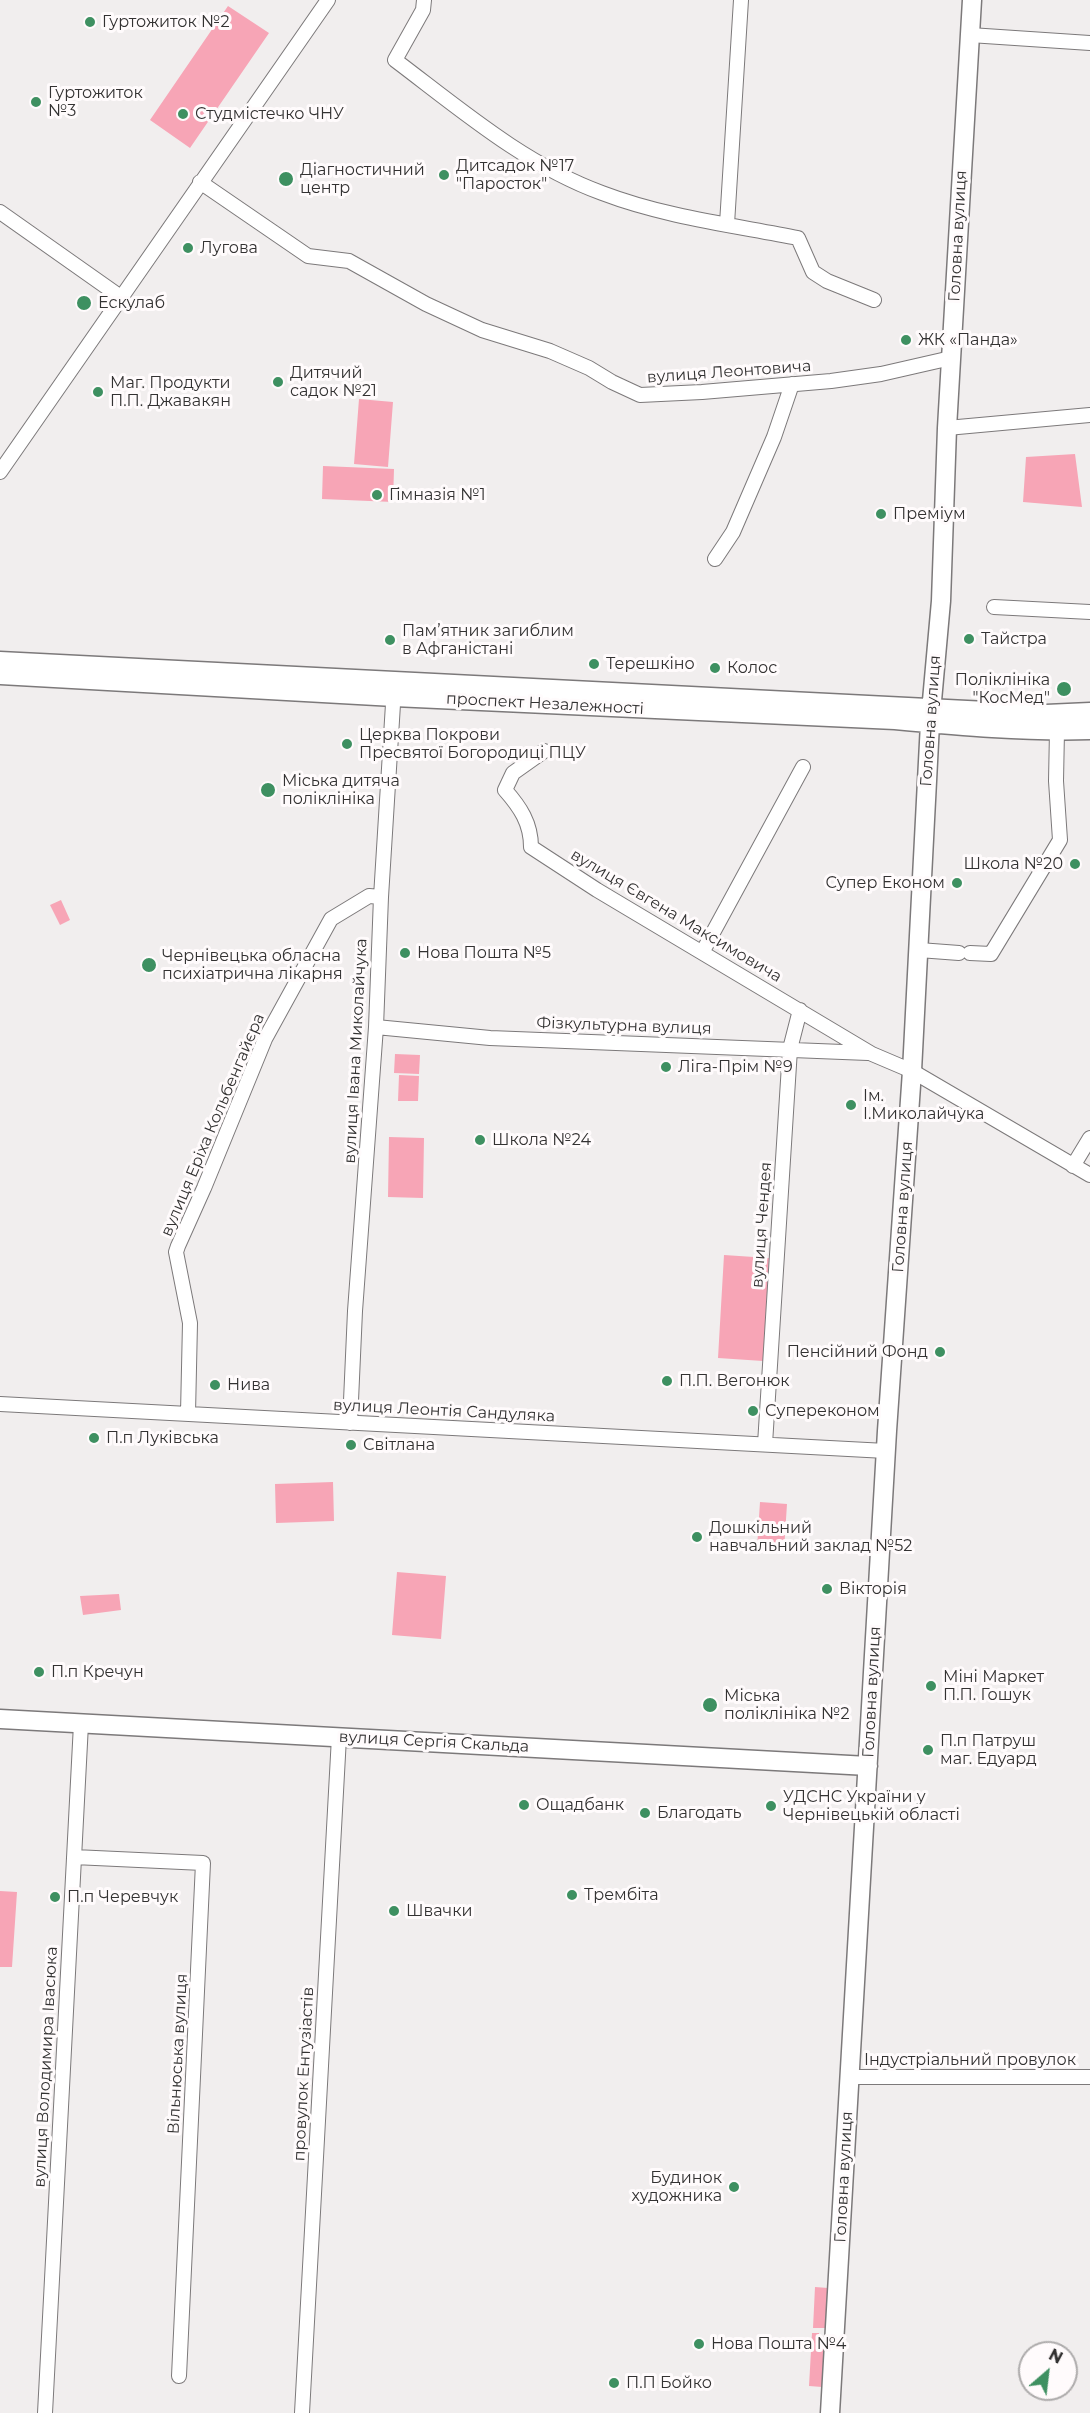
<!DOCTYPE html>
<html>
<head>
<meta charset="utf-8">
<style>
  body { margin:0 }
  #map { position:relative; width:1090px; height:2413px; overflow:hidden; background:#f1eeee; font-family:Montserrat,sans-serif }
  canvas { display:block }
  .north { position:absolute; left:1018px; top:2341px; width:60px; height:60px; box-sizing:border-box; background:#fffbfc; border:2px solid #adabab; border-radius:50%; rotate:28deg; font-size:16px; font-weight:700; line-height:24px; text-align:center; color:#333232 }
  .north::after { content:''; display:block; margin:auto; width:21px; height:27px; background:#3e9061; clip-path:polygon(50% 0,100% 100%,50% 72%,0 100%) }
</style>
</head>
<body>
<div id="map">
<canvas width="1090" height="2413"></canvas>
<div class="north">N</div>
</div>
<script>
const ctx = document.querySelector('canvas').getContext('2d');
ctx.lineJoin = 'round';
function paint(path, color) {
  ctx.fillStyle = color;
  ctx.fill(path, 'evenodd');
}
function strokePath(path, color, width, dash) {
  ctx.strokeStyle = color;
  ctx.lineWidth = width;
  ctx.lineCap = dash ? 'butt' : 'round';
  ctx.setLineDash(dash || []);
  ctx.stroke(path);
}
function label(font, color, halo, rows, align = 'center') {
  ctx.font = font + ' Montserrat,sans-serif';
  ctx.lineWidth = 6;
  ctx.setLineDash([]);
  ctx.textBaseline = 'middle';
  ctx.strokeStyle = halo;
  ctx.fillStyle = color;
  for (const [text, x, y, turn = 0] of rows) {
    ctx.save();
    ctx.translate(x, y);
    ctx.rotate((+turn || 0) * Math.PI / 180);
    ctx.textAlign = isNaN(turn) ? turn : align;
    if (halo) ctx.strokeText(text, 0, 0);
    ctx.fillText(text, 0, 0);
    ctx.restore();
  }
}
paint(new Path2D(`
  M228,6l41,27 -79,115 -40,-28z
  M359,399l34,3 -5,65 -34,-3z
  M1075,454l7,53 -59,-5 3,-45z
  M323,466l71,3 -1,33 -71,-3z
  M61,900l9,20 -10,5 -10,-20z
  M395,1054l25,1 -1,19 -25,-1z
  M399,1075l20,1 -1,25h-20z
  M389,1137l35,1 -1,60 -35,-1z
  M724,1255l45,3 -6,103 -45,-3z
  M333,1482l1,39 -58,2 -1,-39z
  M760,1502l27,2 -3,46 -27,-2z
  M397,1572l49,4 -5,63 -49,-4z
  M119,1594l2,16 -38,5 -3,-19z
  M0,1891l17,1 -5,75h-12z
  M815,2287l13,1 -3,40h-12z
  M812,2333h7v14l5,1 -2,39 -13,-1z`), '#f7a5b6');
const minor = new Path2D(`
  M424,0l-1,10 -28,50c65,49 130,105 207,133 63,24 130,32 196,45l15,34 14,9 47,19
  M970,35l120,8
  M200,182l108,74 41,5 77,43 56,26 68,21 39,17 23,14 28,13 62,-3 129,-11 50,-7 70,-16
  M0,212l122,86
  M727,224l14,-224
  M947,428l143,-13
  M0,472l328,-472
  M715,559l18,-27 41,-95 18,-53
  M994,607l96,5
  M544,751l-31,22 -8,17c15,17 26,33 26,57l66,43 275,164 40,17 178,104
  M919,950l40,3
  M703,951l100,-184
  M970,953l21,1 69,-114 -4,-59 1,-50
  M376,1027l114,11 378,15
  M1073,1166l17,-28
  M0,1404l886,47
  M188,1413l2,-90 -14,-71 2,-6 26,-58 61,-149 66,-120 38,-23 12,1
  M350,1423l5,-112 21,-284 5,-130 13,-209
  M765,1444l25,-395 10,-39
  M74,1857l129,6 -24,513
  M850,2077h240
  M45,2413l36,-689
  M302,2413l37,-676`);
const major = new Path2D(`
  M0,661l1046,53 44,-2
  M0,675l394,22 501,23c65,6 130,12 195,10
  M0,1719l868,47
  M830,2413l57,-982 25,-360 18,-348 11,-122 6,-173 25,-428`);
strokePath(minor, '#7c797a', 16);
strokePath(major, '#7c797a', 21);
strokePath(minor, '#fff', 14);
strokePath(major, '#fff', 18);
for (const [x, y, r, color] of [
  [90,22,6,"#3e9061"],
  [36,102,6,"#3e9061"],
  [183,114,6,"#3e9061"],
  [444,175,6,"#3e9061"],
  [286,179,8,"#3e9061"],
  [188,248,6,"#3e9061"],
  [84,303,8,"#3e9061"],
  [906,340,6,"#3e9061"],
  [278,382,6,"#3e9061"],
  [98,392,6,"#3e9061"],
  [377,495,6,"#3e9061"],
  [881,514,6,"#3e9061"],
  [969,639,6,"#3e9061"],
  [390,640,6,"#3e9061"],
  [594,664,6,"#3e9061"],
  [715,668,6,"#3e9061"],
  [1064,689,8,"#3e9061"],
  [347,744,6,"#3e9061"],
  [268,790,8,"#3e9061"],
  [1075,864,6,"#3e9061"],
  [957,883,6,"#3e9061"],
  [405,953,6,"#3e9061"],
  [149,965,8,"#3e9061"],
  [666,1067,6,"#3e9061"],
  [851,1105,6,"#3e9061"],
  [480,1140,6,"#3e9061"],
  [940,1352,6,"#3e9061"],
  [667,1381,6,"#3e9061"],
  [215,1385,6,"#3e9061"],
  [753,1411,6,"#3e9061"],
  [94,1438,6,"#3e9061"],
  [351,1445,6,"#3e9061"],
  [697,1537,6,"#3e9061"],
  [827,1589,6,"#3e9061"],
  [39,1672,6,"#3e9061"],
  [931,1686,6,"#3e9061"],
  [710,1705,8,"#3e9061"],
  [928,1750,6,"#3e9061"],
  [524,1805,6,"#3e9061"],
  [771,1806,6,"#3e9061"],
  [645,1813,6,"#3e9061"],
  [572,1895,6,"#3e9061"],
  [55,1897,6,"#3e9061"],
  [394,1911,6,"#3e9061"],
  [734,2187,6,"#3e9061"],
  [699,2344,6,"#3e9061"],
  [614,2383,6,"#3e9061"]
]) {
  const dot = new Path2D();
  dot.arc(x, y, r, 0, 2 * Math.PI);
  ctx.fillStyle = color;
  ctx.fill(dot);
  strokePath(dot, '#fffbfc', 2);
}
label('16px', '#333232', '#fffbfc', [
  ["Гуртожиток №2",102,22],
  ["Гуртожиток",48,93],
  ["№3",48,111],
  ["Студмістечко ЧНУ",195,114],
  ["Дитсадок №17",456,166],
  ["\"Паросток\"",456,184],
  ["Діагностичний",300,170],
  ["центр",300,188],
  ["Лугова",200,248],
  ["Ескулаб",98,303],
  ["ЖК «Панда»",918,340],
  ["Дитячий",290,373],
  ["садок №21",290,391],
  ["Маг. Продукти",110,383],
  ["П.П. Джавакян",110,401],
  ["Гімназія №1",389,495],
  ["Преміум",893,514],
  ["Пам’ятник загиблим",402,631],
  ["в Афганістані",402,649],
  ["Тайстра",981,639],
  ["Терешкіно",606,664],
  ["Колос",727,668],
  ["Поліклініка",1050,680,"right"],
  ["\"КосМед\"",1050,698,"right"],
  ["Церква Покрови",359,735],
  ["Пресвятої Богородиці ПЦУ",359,753],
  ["Міська дитяча",282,781],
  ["поліклініка",282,799],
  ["Школа №20",1063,864,"right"],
  ["Супер Економ",945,883,"right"],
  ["Нова Пошта №5",417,953],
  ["Чернівецька обласна",162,956],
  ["психіатрична лікарня",162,974],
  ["Ліга-Прім №9",678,1067],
  ["Ім.",863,1096],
  ["І.Миколайчука",863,1114],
  ["Школа №24",492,1140],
  ["Пенсійний Фонд",928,1352,"right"],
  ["П.П. Вегонюк",679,1381],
  ["Нива",227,1385],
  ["Супереконом",765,1411],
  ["П.п Луківська",106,1438],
  ["Світлана",363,1445],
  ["Дошкільний",709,1528],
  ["навчальний заклад №52",709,1546],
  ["Вікторія",839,1589],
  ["П.п Кречун",51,1672],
  ["Міні Маркет",943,1677],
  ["П.П. Гошук",943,1695],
  ["Міська",724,1696],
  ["поліклініка №2",724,1714],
  ["П.п Патруш",940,1741],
  ["маг. Едуард",940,1759],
  ["УДСНС України у",783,1797],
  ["Чернівецькій області",783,1815],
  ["Ощадбанк",536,1805],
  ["Благодать",657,1813],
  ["Трембіта",584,1895],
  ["П.п Черевчук",67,1897],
  ["Швачки",406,1911],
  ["Будинок",722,2178,"right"],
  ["художника",722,2196,"right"],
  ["Нова Пошта №4",711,2344],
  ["П.П Бойко",626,2383]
], 'left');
label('16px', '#333232', '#fffbfc', [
  ["Головна вулиця",958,236,-87],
  ["вулиця Леонтовича",729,372,-4],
  ["проспект Незалежності",545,704,3],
  ["Головна вулиця",931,721,-86],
  ["вулиця Євгена Максимовича",676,916,31],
  ["Фізкультурна вулиця",624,1026,2],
  ["вулиця Івана Миколайчука",356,1051,-87],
  ["вулиця Еріха Кольбенгайєра",213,1125,-67],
  ["Головна вулиця",903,1207,-86],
  ["вулиця Чендея",762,1225,-86],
  ["вулиця Леонтія Сандуляка",444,1411,3],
  ["Головна вулиця",872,1692,-87],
  ["вулиця Сергія Скальда",434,1742,3],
  ["Вільнюська вулиця",178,2054,-87],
  ["Індустріальний провулок",970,2060],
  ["вулиця Володимира Івасюка",46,2067,-87],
  ["провулок Ентузіастів",304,2074,-87],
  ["Головна вулиця",844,2177,-87]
]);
</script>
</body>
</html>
